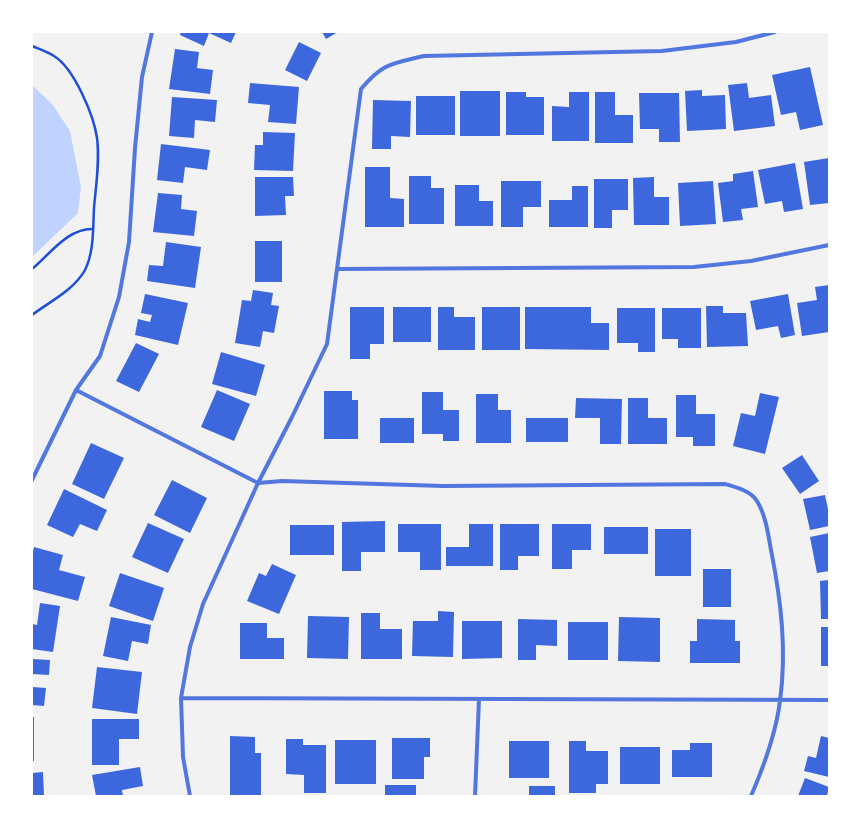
<!DOCTYPE html>
<html>
<head>
<meta charset="utf-8">
<style>
  body { margin:0 }
  #map { position:relative; width:861px; height:828px; overflow:hidden; background:#f2f2f2; font-family:"DM Sans",sans-serif }
  canvas { display:block }
  .frame { position:absolute; inset:0; border:33px solid #fff; pointer-events:none }
</style>
</head>
<body>
<div id="map">
<canvas width="861" height="828"></canvas>
<div class="frame"></div>
</div>
<script>
const ctx = document.querySelector('canvas').getContext('2d');
ctx.lineJoin = 'round';
function paint(path, color) {
  ctx.fillStyle = color;
  ctx.fill(path, 'evenodd');
}
function strokePath(path, color, width, dash) {
  ctx.strokeStyle = color;
  ctx.lineWidth = width;
  ctx.lineCap = dash ? 'butt' : 'round';
  ctx.setLineDash(dash || []);
  ctx.stroke(path);
}
paint(new Path2D(`
  M32,85l21,20 17,26 11,56 -3,26 -46,44z`), '#bfd3fe');
paint(new Path2D(`
  M181,32h55l-5,11 -22,-10 -5,13 -24,-11z
  M322,32h16l-12,7z
  M299,42l22,11 -14,28 -22,-11z
  M175,49l24,3 -2,16 16,2 -3,24 -41,-5z
  M810,67l13,58 -23,5 -4,-18 -15,3 -9,-40z
  M250,83l49,4 -3,37 -28,-2 2,-17 -22,-2z
  M747,83l2,15 22,-3 4,31 -41,5 -6,-46z
  M702,90v6l23,-1 1,34 -39,2 -2,-40z
  M460,91h40v45h-40z
  M506,92h20v5h18v38h-38z
  M569,92h20v49h-37v-35l17,1z
  M595,92h20v23h18v28h-38z
  M639,93h40l1,49h-21v-13h-19z
  M416,96h39v39h-39z
  M172,97l45,3 -2,22 -20,-2 -1,18 -25,-2z
  M373,100l38,1 -1,36 -19,-1v13h-19z
  M263,132l32,1 -2,38 -39,-1 1,-25h8z
  M161,144l49,6 -3,20 -22,-3 -2,16 -26,-3z
  M829,158v45l-19,2 -6,-43z
  M795,163l8,46 -19,3 -2,-11 -17,3 -7,-34z
  M365,167h25v31l14,1v28h-39z
  M753,171l5,36 -17,2 2,11 -20,2 -5,-39 15,-2v-7z
  M409,176h22v12h13v36h-35z
  M255,177h38l1,19h-9l1,19 -31,1z
  M654,177v20h15v28h-35l-1,-47z
  M594,179h34v31h-16v18h-18z
  M501,181h40v26h-18v20h-22z
  M713,181l3,43 -36,2 -2,-43z
  M455,185h24v16h14v25h-38z
  M572,186h16v41h-39v-27h23z
  M158,193l24,2 -1,14 16,2 -3,25 -41,-4z
  M255,241h27v41h-27z
  M166,242l35,5 -6,41 -48,-7 2,-16 14,1z
  M829,285v47l-27,4 -5,-33 20,-3 -2,-13z
  M253,290l20,3 -2,12 8,1 -5,27 -11,-2 -3,16 -25,-4 7,-43 9,1z
  M145,294l43,9 -10,42 -43,-10 3,-16 12,3 2,-7 -11,-2z
  M788,294l7,41 -14,3 -3,-12 -22,4 -6,-29z
  M706,306h17v7h23l2,33 -41,1z
  M350,307h34v37h-14v15h-20z
  M393,307h38v35h-38z
  M438,307h16v10h21v33h-37z
  M482,307h38v43h-38z
  M525,307h66v16h18v27l-84,-1z
  M617,308h38v44h-17v-9h-21z
  M662,308h39v40h-23v-9h-16z
  M136,343l23,11 -20,38 -23,-11z
  M221,352l44,13 -9,31 -44,-12z
  M217,390l33,14 -16,37 -33,-14z
  M324,391h28v9h6v39h-34z
  M422,392h21v18h16v31h-16v-7h-21z
  M760,393l19,4 -14,57 -32,-8 8,-33 14,3z
  M476,394h22v16h13v33h-35z
  M676,395h20v19h19v32h-22v-9h-17z
  M576,398l46,1 -1,45h-21v-26h-25z
  M628,398h20v20h19v26h-39z
  M380,418h34v25h-34z
  M526,418h42v24h-42z
  M91,443l33,15 -20,41 -32,-15z
  M802,455l17,26 -19,13 -18,-26z
  M172,480l35,18 -17,35 -36,-18z
  M64,489l43,21 -10,21 -17,-7 -7,13 -26,-12z
  M825,495l4,19v12l-19,4 -7,-31z
  M385,521v31h-24v19h-19v-49z
  M148,523l36,16 -16,34 -36,-16z
  M398,524h43v46h-21v-18h-22z
  M469,524h24v42h-47v-19h23z
  M500,524h39v32h-21v14h-18z
  M552,524h39v26h-19v19h-20z
  M290,525h44v30h-44z
  M604,527h44v27h-44z
  M655,529h36v47h-36z
  M829,533v38l-12,2 -7,-36z
  M34,547l29,8 -4,15 26,7 -7,24 -46,-12v-33z
  M272,564l24,11 -17,39 -32,-13 12,-28 7,3z
  M703,569h28v38h-28z
  M120,573l44,15 -11,33 -44,-15z
  M829,580v39h-8l-1,-38z
  M40,603l20,3 -7,46 -21,-3v-25l5,1z
  M438,611l16,1 -1,45 -41,-1 1,-35h25z
  M361,613h19v16h22v30h-41z
  M308,616l41,1 -1,42 -41,-1z
  M111,617l40,8 -3,19 -16,-3 -4,20 -25,-5z
  M619,617l41,1v44l-42,-1z
  M518,619l39,1v26l-21,-1v15h-18z
  M697,619l38,1v21h5v22h-50v-22h7z
  M462,621h40v37l-40,1z
  M568,622h40v38h-40z
  M240,623h27v15h17v21h-44z
  M821,627h8v39h-8z
  M32,659l18,1 -1,15 -17,-1z
  M97,667l45,5 -5,42 -45,-6z
  M32,687l14,1 -2,18 -12,-1z
  M32,717h2v44h-2z
  M92,719h47v20h-20v26h-27z
  M230,736l25,1v16h6v43h-31z
  M821,736l8,2v39l-25,-6 4,-15 8,2z
  M392,738h38v19h-6v22h-32z
  M286,739h17v6h23v48h-22v-18l-18,-1z
  M335,740h41v44h-41z
  M509,741h40v37h-40z
  M569,741h17v10h22v33h-12v9h-27z
  M690,743h22v34h-40v-27h18z
  M620,747h40v37h-40z
  M140,767l3,19 -21,4 1,6h-27l-4,-21z
  M43,772l1,24h-12v-23z
  M805,778l24,9 -2,9h-29z
  M385,785h31v11h-31z
  M529,786h26v10h-26z`), '#3d67dc');
strokePath(new Path2D(`
  M32,46c7,3 16,6 22,10 20,12 40,60 43,82 3,22 -1,47 -3,70 -1,20 0,44 -9,62 -11,20 -36,32 -53,45
  M32,269c18,-15 36,-41 61,-40`), '#1d4ed8', 2.5);
strokePath(new Path2D(`
  M337,269l357,-2 57,-6 78,-16
  M76,390l182,93 24,-2 161,5 282,-2c11,3 26,7 32,17 9,15 11,33 14,49 10,50 16,100 9,151 -4,32 -16,65 -29,95
  M32,480l44,-90 24,-34 19,-59 10,-55 6,-94 7,-71 10,-45
  M181,698l648,2
  M190,796l-7,-39 -2,-59 9,-51 13,-43 55,-121 34,-66 35,-73 34,-255c22,-26 30,-25 63,-33l238,-5 74,-9 39,-10
  M475,796l4,-97`), '#5277de', 4);
</script>
</body>
</html>
